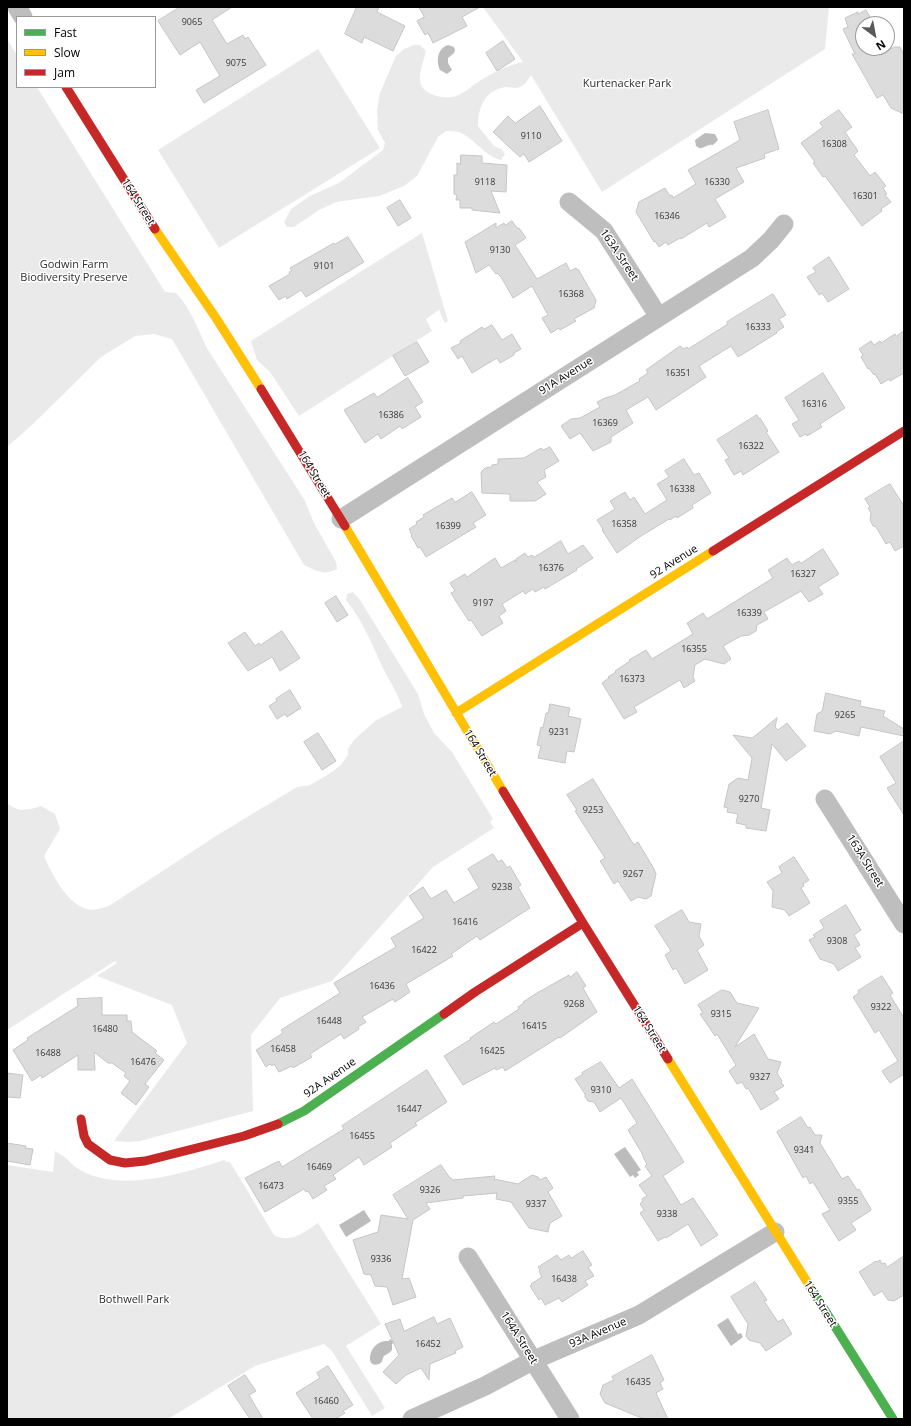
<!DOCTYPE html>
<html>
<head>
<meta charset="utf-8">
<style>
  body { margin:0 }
  #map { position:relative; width:911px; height:1426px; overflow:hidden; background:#fff; font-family:"Open Sans",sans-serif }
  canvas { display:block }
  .frame { position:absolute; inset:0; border:8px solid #000; pointer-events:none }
  .legend { position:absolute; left:16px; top:16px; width:140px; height:72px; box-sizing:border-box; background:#fff; border:1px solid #999; margin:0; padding:5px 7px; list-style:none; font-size:12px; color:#000 }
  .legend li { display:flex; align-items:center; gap:8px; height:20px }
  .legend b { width:20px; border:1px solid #999 }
  .north { position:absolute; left:855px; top:16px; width:40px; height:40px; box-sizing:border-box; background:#fff; border:1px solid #999; border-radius:50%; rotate:148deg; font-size:11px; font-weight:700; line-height:16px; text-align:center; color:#000 }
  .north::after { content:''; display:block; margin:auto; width:14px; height:18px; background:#595959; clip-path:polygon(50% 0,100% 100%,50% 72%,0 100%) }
</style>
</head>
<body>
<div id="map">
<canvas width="911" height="1426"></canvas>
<div class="frame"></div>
<ul class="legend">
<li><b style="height:5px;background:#4caf50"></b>Fast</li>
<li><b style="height:5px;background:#ffc107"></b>Slow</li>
<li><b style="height:5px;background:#c62828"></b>Jam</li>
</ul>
<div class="north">N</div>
</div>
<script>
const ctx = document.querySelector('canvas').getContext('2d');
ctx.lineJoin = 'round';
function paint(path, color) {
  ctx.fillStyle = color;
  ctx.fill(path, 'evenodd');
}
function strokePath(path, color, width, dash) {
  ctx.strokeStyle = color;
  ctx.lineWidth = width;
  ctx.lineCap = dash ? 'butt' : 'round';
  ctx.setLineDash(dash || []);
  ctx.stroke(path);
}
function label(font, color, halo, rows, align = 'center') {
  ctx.font = font + ' "Open Sans",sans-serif';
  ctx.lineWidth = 3;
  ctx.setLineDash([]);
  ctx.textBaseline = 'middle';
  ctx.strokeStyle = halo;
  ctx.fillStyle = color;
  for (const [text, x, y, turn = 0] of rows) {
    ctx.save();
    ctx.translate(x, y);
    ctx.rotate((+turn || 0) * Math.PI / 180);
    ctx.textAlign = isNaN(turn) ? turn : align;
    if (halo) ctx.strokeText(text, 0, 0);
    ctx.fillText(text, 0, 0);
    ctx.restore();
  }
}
paint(new Path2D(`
  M483,7h346l-4,42 -223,143 -71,-117c-4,7 -7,12 -16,13 -3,0 -6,-1 -9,-1 -21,3 -28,20 -28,39l16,20 7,3 4,5 -4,6c-15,-3 -27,-22 -42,-28 -4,-1 -9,-1 -13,-1l-8,6 -21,39 -13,10 -25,10 -43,6 -17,8 -25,17h-7l-3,-5 7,-13 19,-13 29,-13 44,-33 2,-7 -7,-13 -1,-20 3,-17 16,-37 8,-7 10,-4h6l6,6c-2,10 -7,19 -6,30 1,13 22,18 32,16 11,-2 18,-10 26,-15 14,-9 30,-17 45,-20z
  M7,39l10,16v32h20l128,205 11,1c17,18 21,36 32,57l96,149 10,24 22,39 1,7c-13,7 -21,2 -33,-4l-132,-226 -18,-5 -19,2 -34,21 -69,68 -25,22z
  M318,49l62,99 -161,100 -61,-98z
  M422,233l26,88 -3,2 -6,-13 -13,9 6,12 -133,85 -29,-44 -13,-12 -6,-19z
  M353,592l7,8 58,94 6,20 10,19 18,19 41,67 -3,3 4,6 -61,39 -101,114 -52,17 -29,37 2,76 -113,30 -11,1 -15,-1 73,-98 -15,-38 -75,-29 20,-13 -2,-2 -108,69v-227c11,10 21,7 34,3l14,8 5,15 -16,27c7,17 23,48 43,53 7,2 15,-1 22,-3l110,-72 78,-47 13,-2 19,-11 12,-9 7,-10v-6l6,-9 21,-19 27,-14c-4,-14 -13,-26 -19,-39 -12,-25 -19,-45 -37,-68l1,-6z
  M55,1151c4,3 9,5 12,8 5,6 11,10 17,13 40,20 100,1 140,-12l2,2h4l44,73c17,9 30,-3 44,-12l63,101 -35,22 39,62 -13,8 -40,-65 -8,-7 -69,22 -87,53h-161v-254l46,7z`), '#eaeaea');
paint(new Path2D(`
  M448,45l6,2 1,3 -1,3 -6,5v5l4,7 -5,4 -7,-4c-4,-9 -3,-21 8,-25z
  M705,133l10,1 3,6 -5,5c-6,-1 -9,4 -14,3l-3,-2 -1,-6z
  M625,1147l16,23 -4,2 2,3 -4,3 -2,-3 -3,2 -16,-23z
  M364,1210l7,11 -25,16 -7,-12z
  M728,1318l10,16 3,-1 2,4 -12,9 -14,-21z
  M390,1339l4,3 -2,2v6c-2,3 -6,4 -8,6 -2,3 -1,6 -5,8 -15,6 -11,-25 10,-23z`), '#bcbcbc');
const building = new Path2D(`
  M180,7h52l-20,13 15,24 16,-9 2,4 3,-2 18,28 -62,38 -8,-13 24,-14 -20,-34 -20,13 -22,-34z
  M357,7h22l-2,5 28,14 -12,25 -29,-14 -2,6 -17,-9z
  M419,7h61l-18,10 5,9 -34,17 -5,-10 -3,2 -8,-14 7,-4z
  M866,10l8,14h-11v24h24l1,3 6,-4h6l4,8v59l-13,-6 -8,-13 -6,3 -25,-44h3l-12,-25 5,-2 -3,-9 13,-6v2z
  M503,41l12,18 -18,12 -11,-18z
  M540,106l22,35 -33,21 -5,-8 -4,3 -27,-25 15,-16 7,7z
  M768,110l11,39 -15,5 1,4 -29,10 8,14 -29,17 11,18 -17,10 -2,-4 -26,16 -1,-1 -12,7 -2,-3 -7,5 -4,-6 -1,1 -18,-30 3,-10 26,-14 5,8 2,-1 1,3 23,-14 -8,-14 52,-30 -6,-18z
  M839,110l13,17 -7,5 13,19 -4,4 16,21 5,-4 11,14 -3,2 4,6 -2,1 6,7 -10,7 1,2 -20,15 -37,-50 -2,1 -10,-14 2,-1 -14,-19 22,-16 -3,-4z
  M461,155l21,1v7l25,2 -1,27 -15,-1 9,22 -28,-3v-2h-12v-8h-4l1,-5 -3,-1v-19h3v-12l3,1z
  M400,200l11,18 -13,8 -11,-18z
  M512,221l5,7h2l7,10 -11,7 22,34 29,-16 4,8 6,-3 1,2 1,-1 18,31 -2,8 -20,11 2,2 -16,9 -1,-2 -8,5 -9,-15 6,-3 -16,-29 -19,12 -12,-21 -4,-4 -1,1 -7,-9 -13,8 -11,-31 31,-19v5l8,-5 1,2z
  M348,237l16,25 -58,35 -5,-7 -14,9 -1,-3 -7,4 -10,-14 21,-12 -1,-2 3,-1 -2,-3 44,-25 1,1z
  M829,257l20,32 -21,13 -6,-9 -3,2 -12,-18 9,-5 -3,-4z
  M773,294l13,21 -7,4 5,8 -8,5 1,1 -39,24 -7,-11 -32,20 7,11 -50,33 -8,-13 -22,13 7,13 -22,14v5l-18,9 -13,-18 -10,6 -9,-13 10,-7 9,-1 20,-11 -3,-5 8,-4 10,-3 25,-14 -1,-2 9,-6 -2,-3 34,-24 4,3 3,-2 1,2 40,-25 -1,-2z
  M492,325l10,15 10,-6 9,15 -7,4v2l-14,8 -3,-5 -25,15 -10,-17 -4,3 -7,-11 10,-5 -1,-2 22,-14 2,2z
  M904,331v42l-14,8 -1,-2 -8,5 -6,-10 -1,1 -5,-7 -1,1 -7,-12 2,-2 -4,-6 12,-8 3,4 6,-4 1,2 14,-9 1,2z
  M417,342l12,20 -24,14 -12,-20z
  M823,373l22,35 -25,16 2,3 -15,9 -1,-2 -6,3 -8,-13 7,-4 -14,-22z
  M408,378l15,24 -8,5 6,10 -19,12 -2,-3 -19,13 -3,-5 -13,9 -21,-33 30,-17 3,4z
  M757,415l2,4 1,-1 8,13 -2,1 13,20 -36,23 -2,-4 -7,4 -9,-15 4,-2 -12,-18z
  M550,447l9,14 -15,9 2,7 -9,5 9,12 -11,7h-25v-7l-28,-1 -1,-21 4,-4 7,-1v-2l6,-1v-5l26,-1 17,-10 2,2z
  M684,459l10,16 5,-2 12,20 -19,12 1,3 -16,10 -1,-2 -6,4 -1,-1 -28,17 -24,17 -15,-23 1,-1 -6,-9 18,-11 -5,-8 15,-9 5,8 4,-3 11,17 22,-14 -10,-16 12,-7 -4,-6z
  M890,484l14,22v40l-9,5 -5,-9 -4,2 -10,-17 -3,-1 -3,-6 1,-7 -3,-5 2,-1 -5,-8z
  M472,492l14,23 -13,8 3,4 -50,30 -6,-10 -2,1 -7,-12 1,-1 -2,-3h1l-2,-3 8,-5 -1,-2 8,-5 -1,-2 10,-6 19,-11 3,4z
  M561,541l7,13 15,-9 10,13 -17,11 1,1 -32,19 -1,-2 -9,5 -2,-3 -8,5 -2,-3 -21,13 4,7 -7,5 4,7 -21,13 -11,-16 -2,1 -12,-18 -6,-10 4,-2 -5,-8 15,-9 2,3 28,-19 6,10 14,-8 1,2v-3l9,-6 3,4 4,-2 2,2z
  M823,549l16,25 -21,13 5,7 -14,8 -8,-11 -37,21 4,7 -11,6 -1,6 -7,4 -8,1 -18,10 8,13 -7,5 -19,-5 -10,6 -2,12 2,4 -11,7 -4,-8 -46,27 3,5 -13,7 -22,-36 7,-5 -1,-1 8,-5 -1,-1 15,-10 -1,-1 17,-10 6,9 41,-25 -6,-11 16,-10 4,6 66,-41 -5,-8 19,-12 5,7 7,-4 2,2z
  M336,596l12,19 -11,7 -12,-19z
  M282,631l18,27 -20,13 -8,-14 -24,14 -20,-28 17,-11 10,14 4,-3 1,2z
  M290,690l11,18 -14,9 -2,-3 -8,5 -8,-13 8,-5 -1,-2z
  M826,693l35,8 -1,5 25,5 -2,5 21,13v7l-43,-9 -2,9 -23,-5 -6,3 -16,-3 3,-17 5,-3z
  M550,704l20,4 -2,8 13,3 -7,33 -7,-1 -2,12 -27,-5 3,-12 -4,-1 4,-18 2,1 3,-15h2z
  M777,718l-2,9 3,3 9,-7 19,23 -20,15 -14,-17 -11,64 9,2 -4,21 -20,-3v-3l-10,-2 2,-9 -11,-2 1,-4 -4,-1 5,-23 9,-6 10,2 4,-22 -19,-23 19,3z
  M318,733l18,28 -14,9 -18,-28z
  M904,741v74l-17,-27 9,-5 -16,-26z
  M593,779l41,66 4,-3 16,27 2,5 -5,22 -5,3 -8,-2 -7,4 -13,-20 -4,3 -14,-23 5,-3 -30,-47 2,-1 -10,-15z
  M493,854l5,8 4,-2 5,8 3,-2 11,19 -3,2 12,21 -50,32 -3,-4 -26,18 2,2 -47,28 4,8 -15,10 -2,-3 -31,18 4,5 -8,5 1,2 -15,10 -3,-5 -31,20 2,3 -19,11 -1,-2 -13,6 -5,-8 -2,2 -2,-2 -4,3 -10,-17 27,-17 -2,-3 59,-37 -6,-10 62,-36 -5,-9 33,-20 -15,-22 14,-9 8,12 15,-9 8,13 25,-15 -11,-19z
  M794,857l15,23 -6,4 1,2 -3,2 9,15 -21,13 -4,-6 -13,-3 1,-16 -6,-9 15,-9 -3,-6z
  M846,905l15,25 -7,5 6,10 -5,3 6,9 -23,14 -4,-7 -14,-5 -11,-19 6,-3 -2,-2 11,-7 -4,-7z
  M682,910l7,12 12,2 -2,12 5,9 -7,5 11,20 -23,14 -9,-16 -3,2 -8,-15 6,-4 -16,-25z
  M577,972l9,14 -3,2 14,24 -37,26 -1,-1 -54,34 -2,-4 -7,3 -1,-2 -32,17 -19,-29 27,-17 -1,-1 24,-16 2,2 23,-15 -1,-2 6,-4 -1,-1 14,-9 32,-18 1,2z
  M882,976l11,17 -3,2 14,23v56l-14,9 -8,-12 16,-10 -19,-31 -4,3 -22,-36 6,-4 -1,-2z
  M722,990l8,2 7,11 22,5 -24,39 19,-13 14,25 13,3 -4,11 5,8 -1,1 3,4 -10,6 5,7 -18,11 -13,-22 -2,1 -4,-7 -5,2 -8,-13 7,-6 -19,-31 -2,2 -15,-22 3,-1 -5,-8z
  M102,998v17h25v6h4l1,11 25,19 -2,2 9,7 -19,24 4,3 -13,18 -15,-12 9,-12 -6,-5 2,-3 -14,-10h-4l-14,-11 1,18h-17v-15l-36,23 -1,-3 -9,6 -19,-31 15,-10 -1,-2 51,-32 -1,-7z
  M601,1062l18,26 13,-9 52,83 -21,14 18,29 12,-7 25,37 -17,11 -13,-22 -22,14 -1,-1 -7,4 -18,-28 4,-3 -4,-6 3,-3 -1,-2 5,-3 -8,-11 13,-9 -7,-10 2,-2 -4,-7v-2l-15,-25 9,-7 -16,-25 -21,14 -6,-10 -6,-1 -3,-4v-3l-10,-15 8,-5 -1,-1z
  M427,1070l20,32 -32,21 2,2 -27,18 2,4 -28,18 -5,-8 -26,18 3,4 -12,7 3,4 -14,9 -5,-8 -2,1 -2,-3 -39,23 -20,-34 34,-17 3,6 62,-38 -2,-3z
  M7,1073l16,2 -3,23 -13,-1z
  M801,1117l7,11 2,-1 5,8h7l-2,8 22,36 6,-3 9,14 2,-1 12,20 -1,2 -19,12 5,7 -17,11 -17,-27 8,-4 -17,-28 -3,2 -4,-8 -3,2 -26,-46z
  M7,1143l19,3 -1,2 8,1 -3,16 -23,-4z
  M441,1165l9,13h1l2,2 42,-4 -1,3 24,5 14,-9 6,2 2,3 6,-3 7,11 -5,4 14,24 -12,7 -2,9 -19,-4 -18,-26 -15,-3 1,-6 -34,3v2l-37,5 4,6 -17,11 -11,59 7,-1 7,19 -23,8 -6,-18 -12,-1 -4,-11 -7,-1 -11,-34 25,-8 3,-17 27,4 -15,-24z
  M583,1251l9,14 -4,2 6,9 -9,5 3,4 -26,17 -3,-4 -14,7 -4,-7 -2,2 -9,-14 2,-1 -1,-1 11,-7 -3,-6 1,-1 -2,-3 19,-12 4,5 8,-5 2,3z
  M904,1256v39l-10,6 -6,-1 -6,-9 -8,5 -15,-24 17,-11 1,1 3,-2 2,4 3,-1 2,4z
  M755,1282l12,18 -3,1 14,21 5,-3 9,15 -26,17 -6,-8 -11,-3 -3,-4 2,-12 -17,-27z
  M434,1317l3,7 13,-6 13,29 -8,4 1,2 -26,11 -1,16 -8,-12 -15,7 -10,9 -13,-12 16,-17 -14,-31 15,-5 4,12z
  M652,1355l12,25 -4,3 3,6 -7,4 12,26h-24l-39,-16 -5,-9 3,-9 11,-5 -2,-3z
  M328,1366l25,39 -10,6 2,2 -10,6h-22l-17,-26 24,-15 -3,-5z
  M245,1375l11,16 -7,4 14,24h-13l-22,-33z`);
paint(building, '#dcdcdc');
strokePath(building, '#c5c5c5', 1);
strokePath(new Path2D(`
  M17,7l6,10
  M569,202l35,29 55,86
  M341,519l411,-261 19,-18 13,-16
  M825,799l79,125
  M468,1257l102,162
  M412,1419l73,-33 49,-26 105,-45 136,-83`), '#bebebe', 19);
strokePath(new Path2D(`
  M278,1124l26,-13 140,-97
  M809,1285l84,134`), '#4caf50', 9);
strokePath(new Path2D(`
  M155,229l61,89 45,71
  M345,526l158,265
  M456,713l257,-162
  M668,1059l141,226`), '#ffc107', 9);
strokePath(new Path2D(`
  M66,87l89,142
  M261,389l84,137
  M713,551l191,-120
  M503,791l80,132 85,136
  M444,1014l31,-22 108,-69
  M81,1119l3,17 4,8 22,16 15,3 20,-2 99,-25 34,-12`), '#c62828', 9);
label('9px', '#373737', null, [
  ["9065",192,22],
  ["9075",236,63],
  ["9110",531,136],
  ["16308",834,144],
  ["9118",485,182],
  ["16330",717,182],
  ["16301",865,196],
  ["16346",667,216],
  ["9130",500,250],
  ["9101",324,266],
  ["16368",571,294],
  ["16333",758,327],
  ["16351",678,373],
  ["16316",814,404],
  ["16386",391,415],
  ["16369",605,423],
  ["16322",751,446],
  ["16338",682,489],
  ["16358",624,524],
  ["16399",448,526],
  ["16376",551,568],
  ["16327",803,574],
  ["9197",483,603],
  ["16339",749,613],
  ["16355",694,649],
  ["16373",632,679],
  ["9265",845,715],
  ["9231",559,732],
  ["9270",749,799],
  ["9253",593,810],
  ["9267",633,874],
  ["9238",502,887],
  ["16416",465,922],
  ["9308",837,941],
  ["16422",424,950],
  ["16436",382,986],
  ["9268",574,1004],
  ["9322",881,1007],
  ["9315",721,1014],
  ["16448",329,1021],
  ["16415",534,1026],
  ["16480",105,1029],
  ["16458",283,1049],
  ["16425",492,1051],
  ["16488",48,1053],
  ["16476",143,1062],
  ["9327",760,1077],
  ["9310",601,1090],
  ["16447",409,1109],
  ["16455",362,1136],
  ["9341",804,1150],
  ["16469",319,1167],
  ["16473",271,1186],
  ["9326",430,1190],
  ["9355",848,1201],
  ["9337",536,1204],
  ["9338",667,1214],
  ["9336",381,1259],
  ["16438",564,1279],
  ["16452",428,1344],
  ["16435",638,1382],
  ["16460",326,1401]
]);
label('11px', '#2f2f2f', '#fff', [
  ["Kurtenacker Park",627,84],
  ["Godwin Farm",74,265],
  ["Biodiversity Preserve",74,278],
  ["Bothwell Park",134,1300]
]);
label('11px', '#000', '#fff', [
  ["164 Street",138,202,58],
  ["163A Street",619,255,56],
  ["91A Avenue",566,376,-32],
  ["164 Street",314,474,59],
  ["92 Avenue",674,562,-32],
  ["164 Street",480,753,59],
  ["163A Street",865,861,58],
  ["164 Street",649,1029,58],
  ["92A Avenue",330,1078,-35],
  ["164 Street",820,1304,58],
  ["93A Avenue",598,1333,-23],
  ["164A Street",519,1338,58]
]);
</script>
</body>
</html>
